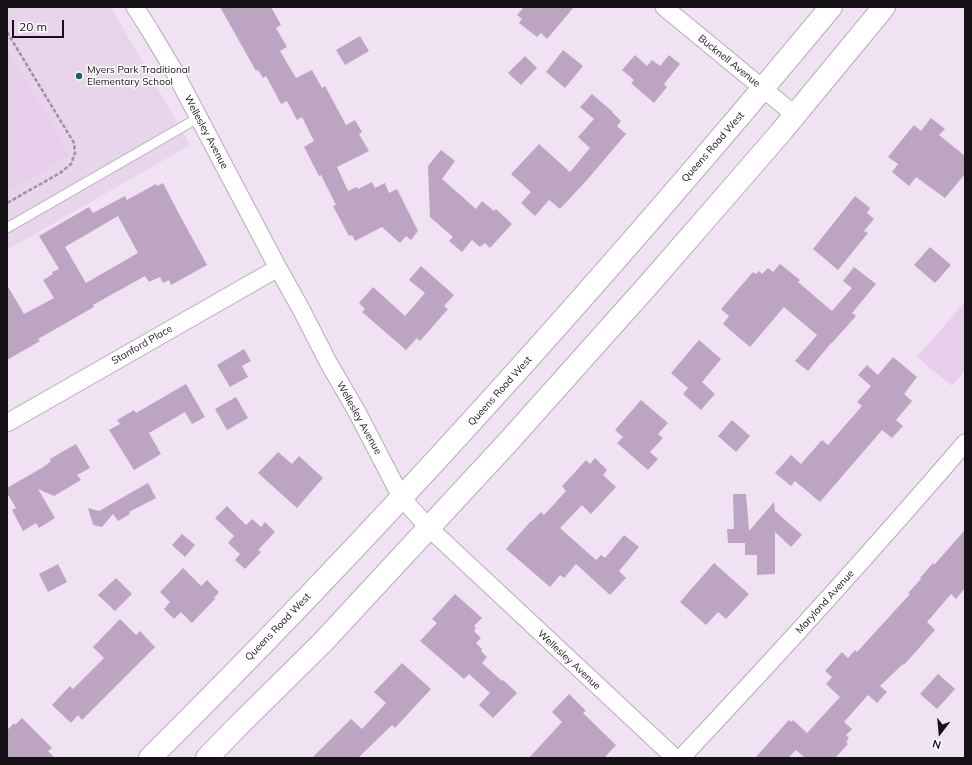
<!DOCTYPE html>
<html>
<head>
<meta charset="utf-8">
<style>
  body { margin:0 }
  #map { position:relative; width:972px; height:765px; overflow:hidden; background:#f0e1f3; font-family:Mulish,sans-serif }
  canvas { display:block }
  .frame { position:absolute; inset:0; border:8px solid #161117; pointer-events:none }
  .north { position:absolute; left:920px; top:713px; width:40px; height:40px; -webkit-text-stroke:3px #fff; paint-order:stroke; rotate:196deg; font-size:11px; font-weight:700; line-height:16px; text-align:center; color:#161117 }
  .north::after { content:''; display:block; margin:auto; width:14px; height:18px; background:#161117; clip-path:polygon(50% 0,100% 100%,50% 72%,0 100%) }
  .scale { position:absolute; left:12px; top:20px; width:52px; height:18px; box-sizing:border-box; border:2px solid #161117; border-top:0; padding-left:5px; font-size:12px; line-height:14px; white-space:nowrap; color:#161117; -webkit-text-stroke:3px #fff; paint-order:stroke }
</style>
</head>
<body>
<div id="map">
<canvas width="972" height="765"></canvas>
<div class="frame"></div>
<div class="north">N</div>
<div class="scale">20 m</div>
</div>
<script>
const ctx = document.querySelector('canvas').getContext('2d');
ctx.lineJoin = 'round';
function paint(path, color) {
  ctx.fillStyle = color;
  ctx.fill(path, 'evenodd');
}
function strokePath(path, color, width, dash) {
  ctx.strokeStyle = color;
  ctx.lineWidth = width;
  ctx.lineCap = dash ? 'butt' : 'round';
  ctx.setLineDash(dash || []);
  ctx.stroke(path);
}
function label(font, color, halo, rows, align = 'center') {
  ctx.font = font + ' Mulish,sans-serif';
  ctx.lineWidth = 3;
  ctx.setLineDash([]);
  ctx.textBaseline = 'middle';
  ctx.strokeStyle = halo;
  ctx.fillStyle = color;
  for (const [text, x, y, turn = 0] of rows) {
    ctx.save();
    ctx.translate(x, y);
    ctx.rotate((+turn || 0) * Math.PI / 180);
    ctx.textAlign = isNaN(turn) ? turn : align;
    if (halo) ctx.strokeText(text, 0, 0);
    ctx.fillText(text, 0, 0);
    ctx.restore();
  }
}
paint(new Path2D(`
  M7,7h104l79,138 -183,105z`), '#e8d4eb');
paint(new Path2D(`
  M7,48l62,107 -62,37z
  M965,302v69l-13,15 -35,-29z`), '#e8cded');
paint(new Path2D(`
  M220,7h51l10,18 -5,3 11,19 -7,4 16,27 16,-8 10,18 3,-2 21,39 9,-5 7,12 -3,2 10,17 -32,16 11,24 9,-4 1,2 14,-7 3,6 10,-5 4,10 8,-4 21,42 -7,9 -5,-4 -6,7 -18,-16 -27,14 -3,-6 -3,1 -16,-30 3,-1 -15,-30 -2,1 -15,-29 10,-6 -12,-24 -5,3 -10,-19 -6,3 -15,-28 -3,2 -5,-8 -2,1z
  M524,7h50l-27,32 -6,-6 -4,4 -18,-14 3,-4 -5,-4z
  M360,36l9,15 -24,14 -9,-15z
  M563,50l20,16 -18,22 -19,-16z
  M635,55l12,11 5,-6 8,6 9,-11 11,9 -16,20 3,3 -13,16 -23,-20 3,-3 -12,-10z
  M525,56l12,12 -16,17 -13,-12z
  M592,94l21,18h-1l9,9 -4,5 9,8 -39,46 -27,29 -11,-9 -14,16 -14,-13 10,-11 -20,-18 28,-30 31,28 20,-24 -12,-11 16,-18 -14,-12z
  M931,118l14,11 -6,6 26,21v18l-20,24 -29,-21 -7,9 -17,-14 6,-8 -10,-7 26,-32 7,6z
  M441,150l14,11 -13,18 34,30 6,-8 12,10 2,-2 16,15 -22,24 -5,-5 -5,4 -8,-7 -10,12 -13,-11 4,-4 -23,-20 -2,-51z
  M163,183l15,29 29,53 -36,20 -2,-5 -6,3 -3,-6 -11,5 -4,-6 -52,29 1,2 -56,32 2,2 -33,19v-75l17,29 30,-16 -11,-18 10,-6 -1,-2 7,-3 -20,-33 50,-29 4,6 32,-17 2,4 29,-16 1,2zM118,216l20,37 -52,30 -21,-36z
  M855,196l15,12 -3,5 7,6 -10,12 4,2 -30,37 -25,-21z
  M930,247l21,18 -16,18 -21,-18z
  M780,264l20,16 -2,2 34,29 20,-23 -9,-7 11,-14 22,17 -24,29 4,3 -24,27h-1l-23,28 -13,-10 22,-26 -33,-28 -34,40 -27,-23 6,-8 -8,-7 32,-37 3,2 3,-3 3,3 6,-6 5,4z
  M421,266l33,29 -10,11 4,3 -28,32 -3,-3 -11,12 -44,-38 3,-3 -6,-6 14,-16 32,29 20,-23 -16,-13z
  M699,340l22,19 -19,23 13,12 -14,16 -18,-16 5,-6 -17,-15z
  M244,349l7,12 -9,5 6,11 -18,10 -13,-22z
  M893,357l24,20 -13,17 8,7 -16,19 7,6 -11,12 -10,-8 -62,72 -25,-21 -4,5 -16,-13 16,-18 10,9 21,-24 6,5 34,-39 -5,-4 14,-16 -13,-11 9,-10 11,10z
  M186,384l19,33 -13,7 -7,-12 -36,21 12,21 -27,16 -25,-40 11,-6 -3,-4 17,-10 2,3z
  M236,397l12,21 -21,12 -12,-21z
  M641,400l27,23 -10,11 5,4 -13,14 8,7 -10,11 -31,-27 6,-6 -8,-7z
  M732,420l18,16 -14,16 -18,-16z
  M76,444l14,24 -13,7 4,5 -27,16 -16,-7 17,29 -16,10 -3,-5 -13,8 -11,-21 4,-2 -9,-15v-5l38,-22 6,-5 -1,-2z
  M278,452l14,12 7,-8 24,22 -26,30 -39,-35z
  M595,458l12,12 -4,5 13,12 -25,27 -9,-9 -22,23 36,32 5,-5 4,3 19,-23 15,12 -20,24 7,7 -16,17 -34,-31 -12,14 -4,-3 -10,12 -44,-38 25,-28v1l10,-10 3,3 22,-24 -4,-5 15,-16 9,-10 4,4z
  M148,483l8,15 -27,14 1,2 -12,7 -5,-7 -11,13 -9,-2 -5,-17 11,3z
  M733,494h13l3,37 25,-29 1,9 27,24 -11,12 -16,-15v42l-18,1v-20h-12v-12h-17l-1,-14h7z
  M227,506l19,19 6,-6 9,8 4,-5 10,10 -17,18 3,2 -16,17 -10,-9 5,-6 -12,-11 6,-7 -19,-18z
  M965,530v58l-9,11 -5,-5 -24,28 8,8 -31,35 -1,-1 -23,22 7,6 -10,11 -9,-8 -24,27 8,7 -6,6 3,3 -3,4 2,2 -13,14h-30l-9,-8 -8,8h-33l34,-38 2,2 2,-2 14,13 33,-36 -14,-13 6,-7 -7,-6 17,-19 6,6 7,-8 2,2 53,-58 -2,-1 13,-14 -1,-1 13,-15 1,2z
  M182,534l13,11 -10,12 -13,-12z
  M714,563l35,31 -23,25 -8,-7 -12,13 -26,-23z
  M58,564l9,18 -19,10 -9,-18z
  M183,568l18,18 6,-6 12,12 -5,6 1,1 -23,24 -11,-11 -7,7 -10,-10 6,-7 -10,-10z
  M116,578l16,16 -17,17 -17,-16z
  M455,594l27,24 -8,8 2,2 -2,3 7,7 -5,5 6,6 -1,2 6,6 -5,6 20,18 1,-1 14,13 -24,25 -14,-13 11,-12 -21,-19 -5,5 -44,-38 17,-18 -5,-4z
  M120,619l16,16 4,-4 15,16 -73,73 -4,-5 -7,8 -19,-18 18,-19 3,3 31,-31 -11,-11z
  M402,663l29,26 -36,39 -3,-3 -34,33h-46l39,-39 11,10 24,-26 -12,-11z
  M938,674l17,15 -18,20 -17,-15z
  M569,694l17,17 -3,2 33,32 -12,13h-75l33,-36 -10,-10z
  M22,718l30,30 -4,3 7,7h-48v-28l7,-7 1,2z`), '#bea4c3');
const lane = new Path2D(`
  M7,228l191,-110`);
const street = new Path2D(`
  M135,7l14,22 24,40 105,199 24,43 26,51 29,50 40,77 5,8 8,10 19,21 246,230
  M664,7l131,108
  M7,423l271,-155
  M681,758c97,-103 192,-208 284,-315`);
const secondary = new Path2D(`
  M150,758c240,-238 465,-491 681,-751
  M207,758l30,-31 86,-85 186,-201 141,-158 86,-99 45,-52 103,-125`);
strokePath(lane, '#b9abbc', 11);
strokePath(street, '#b9abbc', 19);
strokePath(secondary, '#b9abbc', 24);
strokePath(new Path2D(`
  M7,32l67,111 1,10 -4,11 -11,9 -53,30`), '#9e92a0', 2.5, [4, 2]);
strokePath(lane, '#fff', 9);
strokePath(street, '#fff', 17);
strokePath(secondary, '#fff', 22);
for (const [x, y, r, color] of [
  [79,76,4,"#1a645c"]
]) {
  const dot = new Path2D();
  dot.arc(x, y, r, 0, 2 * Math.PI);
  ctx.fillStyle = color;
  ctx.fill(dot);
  strokePath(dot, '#fff', 1.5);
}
label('10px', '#161117', '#fff', [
  ["Bucknell Avenue",729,61,39],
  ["Wellesley Avenue",206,132,62],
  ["Queens Road West",713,147,-49],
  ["Stanford Place",142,345,-30],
  ["Queens Road West",500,391,-48],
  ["Wellesley Avenue",359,418,61],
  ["Maryland Avenue",825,602,-48],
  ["Queens Road West",278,627,-46],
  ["Wellesley Avenue",569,660,43]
]);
label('10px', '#161117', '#fff', [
  ["Myers Park Traditional",87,70],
  ["Elementary School",87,82]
], 'left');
</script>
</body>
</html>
